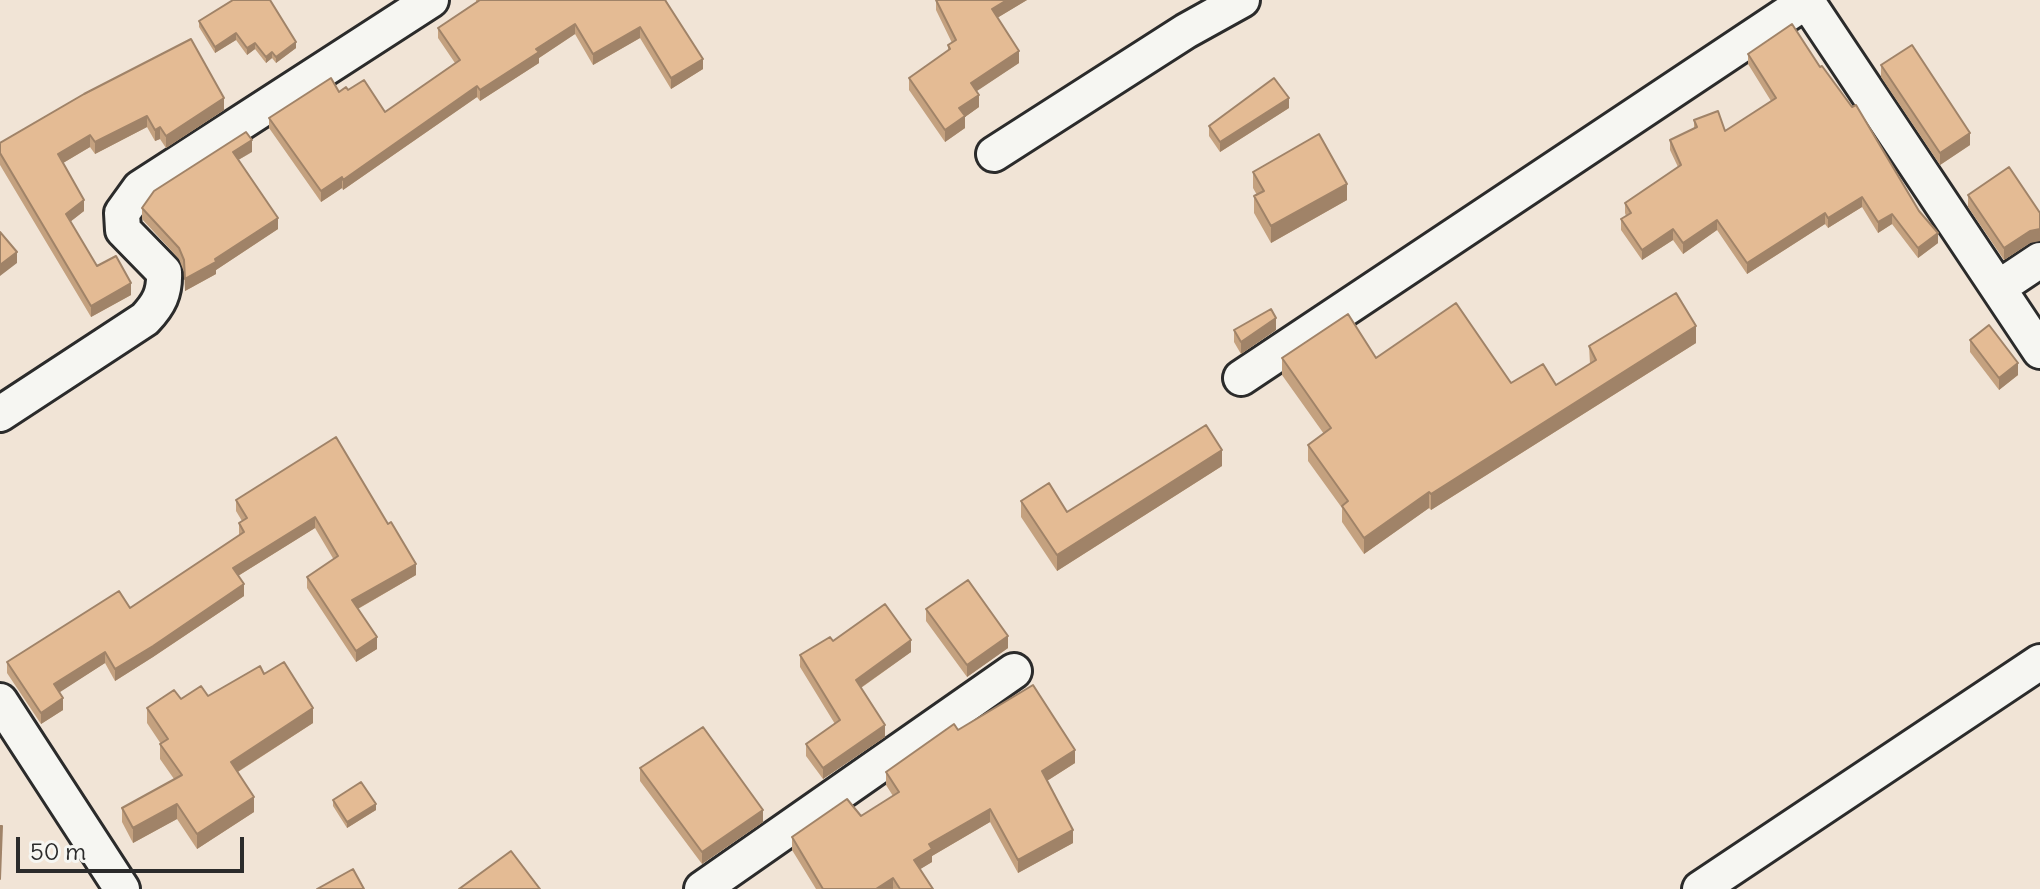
<!DOCTYPE html>
<html>
<head>
<meta charset="utf-8">
<style>
  body { margin:0 }
  #map { position:relative; width:2040px; height:889px; overflow:hidden; background:#f1e4d6; font-family:Delius,sans-serif }
  canvas { display:block }
  .scale { position:absolute; left:16px; top:837px; width:228px; height:36px; box-sizing:border-box; border:4px solid #2b2b2b; border-top:0; padding-left:10px; font-size:24px; line-height:28px; white-space:nowrap; color:#2b2b2b; -webkit-text-stroke:6px #f6f6f2; paint-order:stroke }
</style>
</head>
<body>
<div id="map">
<canvas width="2040" height="889"></canvas>
<div class="scale">50 m</div>
</div>
<script>
const ctx = document.querySelector('canvas').getContext('2d');
ctx.lineJoin = 'round';
function strokePath(path, color, width, dash) {
  ctx.strokeStyle = color;
  ctx.lineWidth = width;
  ctx.lineCap = dash ? 'butt' : 'round';
  ctx.setLineDash(dash || []);
  ctx.stroke(path);
}
function paint(path, color) {
  ctx.fillStyle = color;
  ctx.fill(path, 'evenodd');
}
const street = new Path2D(`
  M1806,0l234,351
  M994,154l192,-123 56,-31
  M1998,288l42,-28
  M1241,378l567,-378
  M0,414l145,-95c14,-15 20,-26 19,-47l-41,-42 -1,-17 18,-25 291,-188
  M0,701l122,188
  M702,889l312,-218
  M1700,889l340,-227`);
strokePath(street, '#2b2b2b', 40);
strokePath(street, '#f6f6f2', 34);
paint(new Path2D(`
  M476,0h190l37,69 -32,20 -31,-51 -47,27 -18,-31 -36,24v5l-59,38 -3,-4 -134,93 -1,-2 -21,14 -52,-74v-10l70,-26 46,20 70,-49 -17,-25v-10l38,-26z
  M936,0h91l-30,18 22,45 -43,28 3,16 -14,10v11l-20,14 -36,-52v-12l39,-27v-6l4,-2 -16,-33z
  M199,21l97,27 -20,15 -4,-5 -6,5 -11,-14 -8,6 -11,-15 -21,13 -16,-26z
  M1748,54l72,13 118,176 -20,15 -26,-34 -14,9 -16,-26 -34,21 -3,-4 -78,50 -30,-44 -34,24 -10,-14 -31,20 -21,-30v-11l5,-3 -1,-3v-10l53,-36 -8,-17v-10l24,-11v-9l31,11 46,-30 -23,-37z
  M1881,65l89,80 -30,20 -59,-88z
  M84,94l140,16 -58,38 -6,-9 -5,2 -8,-14 -52,27 -5,-7 -27,16 21,48 -14,11 27,44 34,29 -40,22 -91,-152v-22z
  M1289,108l-69,44 -11,-16v-10z
  M252,152l-14,8 40,69 -62,41v4l-31,17 -1,-19 -5,-13 -37,-40v-11z
  M1253,172l94,28 -76,43 -17,-30v-17l3,-1 -4,-7z
  M1968,195l62,48 -26,17 -36,-53z
  M1234,330h42l-35,24 -7,-12z
  M1970,340l48,35 -19,15 -29,-38z
  M1696,343l-265,167 -2,-2 -65,46 -22,-32v-14l-34,-47v-16l16,-11 -42,-59v-17l229,25 45,2 34,-21 -1,-18z
  M336,437l80,138 -58,34 19,40 -21,13 -49,-74v-11l27,-17 -19,-32 -77,48 6,20 -91,61 -38,24 -10,-18 -46,29 4,18 -22,14 -34,-51v-11l123,-54 109,-73v-12l3,-2 -6,-10v-11z
  M1222,466l-165,105 -36,-54v-16l46,11z
  M926,609l82,39 -41,29 -41,-56z
  M833,641l78,11 -50,36 24,49 -62,42 -17,-23v-12l29,-20 -35,-57v-12z
  M264,674l49,49 -75,49 16,40 -57,37 -20,-30 -44,24 -11,-21v-14l52,-29 -14,-20v-15h1l-14,-21v-15l34,-9 27,-3z
  M958,730l117,33 -28,18 26,62 -55,30 -28,-51 -58,34v6l-12,7 13,20h-117l-24,-39v-13l69,-21 32,-20 -7,-11v-13z
  M640,768l123,54 -61,42 -62,-83z
  M333,800l43,10 -29,18 -14,-22z`), '#c4a17f');
paint(new Path2D(`
  M1007,0h20l-35,21v-12z
  M575,24v10l-36,24v5l-59,38v-11l56,-41z
  M640,27v11l-47,27v-11z
  M236,33v7l-21,13v-6z
  M296,42v6l-20,15v-6z
  M255,43v6l-8,6v-7z
  M1019,51v12l-48,32v-12z
  M272,52v6l-6,5v-6z
  M703,59v10l-32,20v-11z
  M477,86v11l-134,93v-10z
  M979,95v12l-14,10v11l-20,14v-12l14,-22z
  M224,98v12l-58,38v-12z
  M1289,98v10l-69,44v-10z
  M147,116v11l-52,27v-12z
  M160,127v12l-5,2v-11z
  M1970,133v12l-30,20v-12z
  M90,135v12l-32,19v-12z
  M252,140v12l-19,11v-11z
  M342,177v11l-21,14v-11z
  M1347,184v16l-76,43v-17z
  M1862,197v10l-34,21v-10z
  M84,200v11l-18,14v-11z
  M1825,213v11l-78,50v-11z
  M1892,214v10l-14,9v-11z
  M278,218v11l-62,41v4l-31,17v-12z
  M1717,220v10l-34,24v-11z
  M1673,229v11l-31,20v-10z
  M2040,229v12l-10,2 -26,17v-12l26,-17z
  M1938,233v10l-20,15v-10z
  M17,252v11l-17,13v-11z
  M131,283v12l-40,22v-11z
  M1276,318v12l-35,24v-12z
  M1696,326v17l-265,167v-16z
  M2018,363v12l-19,15v-12z
  M1222,450v16l-165,105v-16z
  M1429,492v16l-65,46v-16z
  M315,517v11l-82,51v-11z
  M416,564v11l-64,37v-12z
  M244,584v12l-91,61 -38,24v-12z
  M1008,636v12l-41,29v-12z
  M377,637v12l-21,13v-11z
  M911,640v12l-55,39v-11z
  M105,652v11l-51,33v-12z
  M63,698v12l-22,14v-11z
  M313,708v15l-82,53v-14z
  M885,725v12l-62,42v-11z
  M1075,750v13l-33,21v-13z
  M254,797v15l-57,37v-15z
  M177,804v15l-44,24v-15z
  M376,804v6l-29,18v-6z
  M990,809v13l-58,34v6l-18,11v-13l15,-16z
  M763,810v12l-61,42v-12z
  M1073,830v13l-55,30v-13z
  M893,878v11h-17z`), '#a08368');
const building = new Path2D(`
  M233,0h37l26,42 -20,15 -4,-5 -6,5 -11,-14 -8,5 -11,-15 -21,14 -16,-26z
  M480,0h185l38,59 -32,19 -31,-51 -47,27 -18,-30 -39,25 3,3 -59,38 -3,-4 -134,94 -1,-3 -21,14 -52,-73 62,-40 8,14 7,-5 2,3 16,-10 21,32 75,-52 -22,-32z
  M936,0h71l-15,9 27,42 -48,32 8,12 -20,13 6,8 -20,14 -36,-52 41,-29 -2,-4 8,-5z
  M1792,24l28,43 2,-1 30,41 4,-2 63,106 19,22 -20,15 -26,-34 -14,8 -16,-25 -34,21 -3,-5 -78,50 -30,-43 -34,23 -10,-14 -31,21 -21,-31 10,-6 -6,-10 56,-38 -11,-25 27,-13 -3,-7 24,-9 7,20 51,-33 -28,-44z
  M191,39l33,59 -58,38 -6,-9 -5,3 -8,-14 -52,26 -5,-7 -32,19 26,46 -18,14 31,52 19,-10 15,27 -40,23 -91,-153v-10l84,-49z
  M1912,45l58,88 -30,20 -59,-88z
  M1274,78l15,20 -69,44 -11,-16z
  M246,132l6,8 -19,12 45,66 -63,41 1,3 -31,17 -1,-19 -5,-12 -37,-40 12,-17z
  M1319,134l28,50 -76,42 -17,-30 10,-5 -11,-19z
  M2009,167l31,46v16l-10,2 -26,17 -36,-53z
  M0,232l17,20 -17,13z
  M1676,293l20,33 -265,168 -2,-2 -65,46 -22,-32 6,-5 -40,-56 23,-17 -49,-70 66,-44 28,44 80,-55 55,80 32,-19 13,21 40,-25 -7,-14z
  M1271,309l5,9 -35,24 -7,-12z
  M1989,325l29,38 -19,15 -29,-38z
  M1206,425l16,25 -165,105 -36,-54 28,-18 18,29z
  M336,437l52,87 3,-2 25,42 -64,36 25,37 -21,14 -49,-74 31,-21 -23,-39 -82,51 11,16 -91,62 -38,23 -10,-17 -51,32 9,14 -22,15 -34,-51 112,-71 11,17 114,-76 -5,-9 8,-5 -11,-18z
  M968,580l40,56 -41,29 -41,-56z
  M885,604l26,36 -55,40 29,45 -62,43 -17,-24 34,-24 -40,-65 30,-18 3,4z
  M284,662l29,46 -82,54 23,35 -57,37 -20,-30 -44,24 -11,-20 60,-33 -22,-31 8,-5 -21,-31 27,-18 7,9 20,-13 7,10 52,-30 4,8z
  M1033,685l42,65 -33,21 31,59 -55,30 -28,-51 -61,35 3,5 -18,11 19,29h-33l-7,-11 -17,11h-53l-31,-52 55,-38 14,17 38,-24 -13,-20 68,-48 4,6z
  M703,727l60,83 -61,42 -62,-84z
  M361,782l15,22 -29,18 -14,-22z
  M0,826h2l-2,53z
  M511,851l29,38h-81z
  M353,869l11,20h-47z`);
paint(building, '#e4bb94');
strokePath(building, '#a08368', 2);
</script>
</body>
</html>
